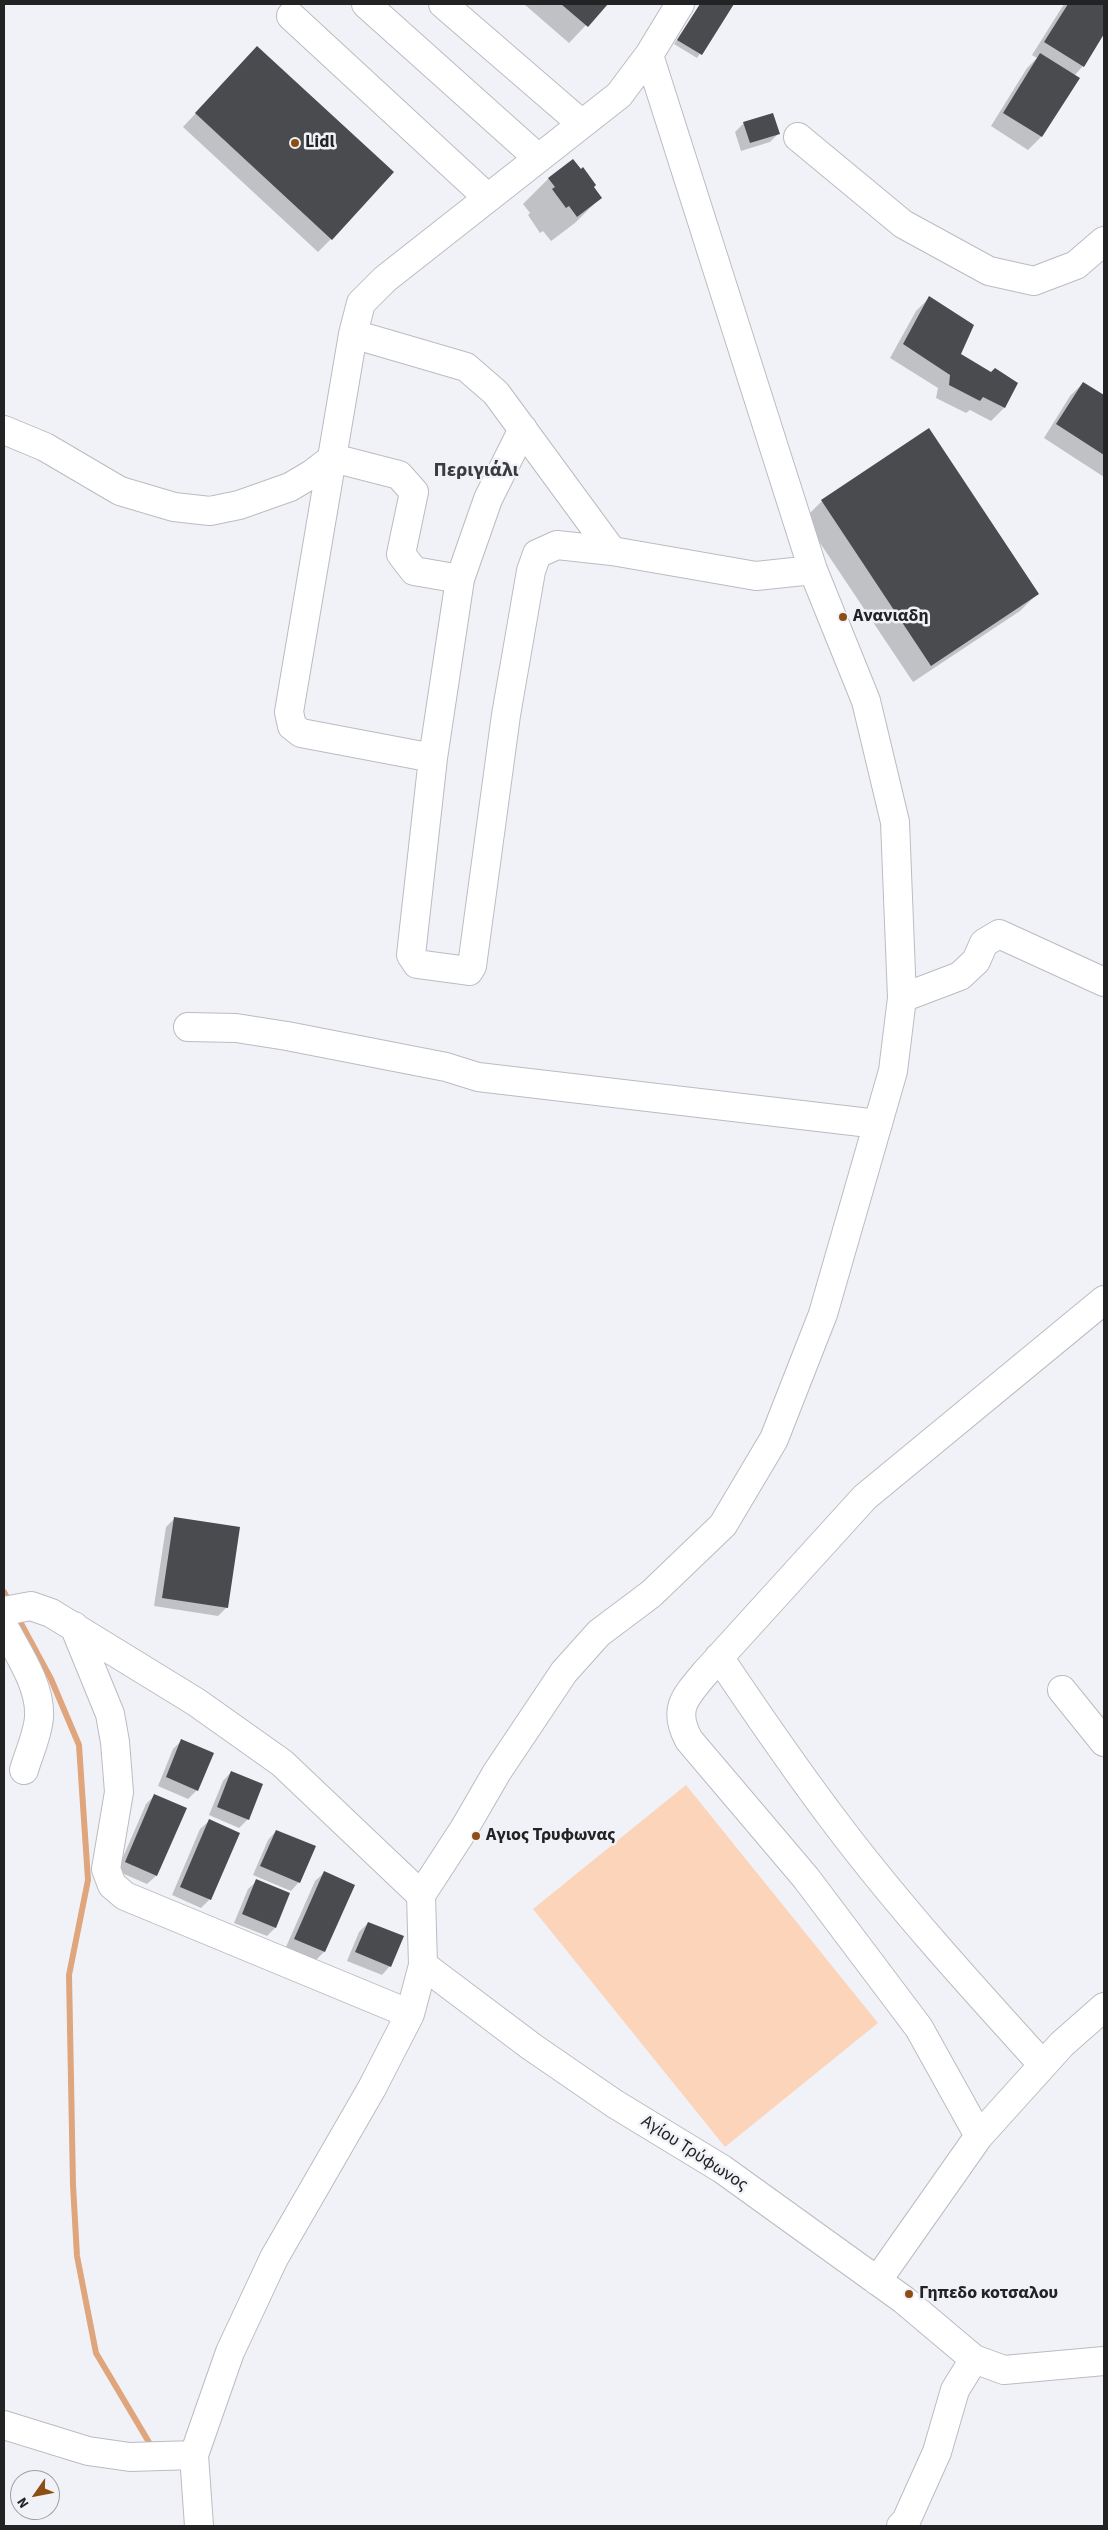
<!DOCTYPE html>
<html>
<head>
<meta charset="utf-8">
<style>
  body { margin:0 }
  #map { position:relative; width:1108px; height:2530px; overflow:hidden; background:#f1f2f7; font-family:"Source Sans 3",sans-serif }
  canvas { display:block }
  .frame { position:absolute; inset:0; border:5px solid #232325; pointer-events:none }
  .north { position:absolute; left:10px; top:2470px; width:50px; height:50px; box-sizing:border-box; background:#f1f2f7; border:1px solid #9f9fa3; border-radius:50%; rotate:237deg; font-size:14px; font-weight:700; line-height:20px; text-align:center; color:#232325 }
  .north::after { content:''; display:block; margin:auto; width:18px; height:22px; background:#8d4e16; clip-path:polygon(50% 0,100% 100%,50% 72%,0 100%) }
</style>
</head>
<body>
<div id="map">
<canvas width="1108" height="2530"></canvas>
<div class="frame"></div>
<div class="north">N</div>
</div>
<script>
const ctx = document.querySelector('canvas').getContext('2d');
ctx.lineJoin = 'round';
function paint(path, color) {
  ctx.fillStyle = color;
  ctx.fill(path, 'evenodd');
}
function strokePath(path, color, width, dash) {
  ctx.strokeStyle = color;
  ctx.lineWidth = width;
  ctx.lineCap = dash ? 'butt' : 'round';
  ctx.setLineDash(dash || []);
  ctx.stroke(path);
}
function label(font, color, halo, rows, align = 'center') {
  ctx.font = font + ' "Source Sans 3",sans-serif';
  ctx.lineWidth = 5;
  ctx.setLineDash([]);
  ctx.textBaseline = 'middle';
  ctx.strokeStyle = halo;
  ctx.fillStyle = color;
  for (const [text, x, y, turn = 0] of rows) {
    ctx.save();
    ctx.translate(x, y);
    ctx.rotate((+turn || 0) * Math.PI / 180);
    ctx.textAlign = isNaN(turn) ? turn : align;
    if (halo) ctx.strokeText(text, 0, 0);
    ctx.fillText(text, 0, 0);
    ctx.restore();
  }
}
paint(new Path2D(`
  M686,1785l192,238 -153,124 -192,-238z`), '#fbd4ba');
paint(new Path2D(`
  M524,4h82l-37,39z
  M700,4h33l-36,54 -23,-14z
  M1064,4h40v28l-21,34 -9,10 -33,61 -13,13 -37,-24 36,-58 10,-10 -5,-3z
  M244,61l87,178 -13,13 -135,-125z
  M744,123l34,11 -8,8 -29,9 -6,-19z
  M549,178l51,20 -25,25 -24,18 -8,-10 -3,2 -12,-18 2,-2 -7,-9z
  M929,298l30,57 32,18 25,11 -12,24 -13,13 -21,-11 -4,3 -30,-15 2,-10 -48,-30 26,-47z
  M1083,383l21,14v80l-60,-39 26,-42z
  M929,430l109,163 -18,18 -107,71 -109,-163 18,-18z
  M174,1519l53,88 -9,9 -64,-10 12,-79z
  M182,1740l15,50 -9,9 -30,-13 15,-37z
  M231,1772l17,47 -9,9 -30,-13 14,-34z
  M154,1796l31,13 -29,67 -9,8 -30,-13 29,-67z
  M209,1821l29,12 -29,67 -8,8 -29,-13 28,-66z
  M276,1831l23,51 -8,9 -38,-16 15,-35z
  M324,1873v79l-8,8 -30,-13 29,-66z
  M257,1881l32,13 -14,34 -8,8 -33,-13 14,-34z
  M368,1923l22,43 -8,9 -35,-14 12,-29z`), '#0003');
strokePath(new Path2D(`
  M4,1592l6,11
  M17,1616l34,63 28,66 9,135 -19,95 4,210 4,71 19,97 54,91`), '#dfa57c', 6);
paint(new Path2D(`
  M561,4h47l-20,23z
  M700,4h34l-32,51 -25,-15z
  M1068,4h36v30l-20,33 -40,-25z
  M257,46l137,126 -62,68 -137,-127z
  M1040,53l40,25 -38,59 -39,-24z
  M773,113l7,21 -30,9 -7,-21z
  M573,159l8,10 2,-2 13,18 -2,2 8,11 -25,19 -8,-11 -3,2 -14,-19 3,-2 -7,-9z
  M929,296l45,29 -13,29 30,18 4,-4 23,15 -13,25 -22,-11 -3,4 -31,-16 1,-10 -47,-31z
  M1083,382l21,13v60l-48,-31z
  M929,428l110,166 -108,72 -110,-166z
  M174,1517l66,10 -12,81 -66,-10z
  M181,1739l33,14 -16,38 -32,-14z
  M231,1771l32,13 -14,36 -32,-13z
  M154,1794l33,14 -30,68 -32,-14z
  M209,1819l31,14 -29,67 -31,-13z
  M276,1830l40,16 -16,37 -40,-17z
  M324,1871l31,14 -30,67 -31,-13z
  M256,1879l34,14 -14,35 -34,-14z
  M368,1922l36,14 -13,31 -36,-15z`), '#4a4b4f');
const minor = new Path2D(`
  M366,4l172,154
  M443,4l139,120
  M680,4l-31,51 164,515 53,131 29,121 7,176 -9,73 -70,243 -49,125 -51,86 -72,69 -52,39 -35,39 -67,100 -33,57 -43,66 2,70 109,82 83,57 107,65 182,131 70,59 30,11 100,-9
  M291,16l197,182
  M798,137l105,87 86,47 45,10 42,-16 28,-24
  M353,334l113,33 30,26 116,158
  M523,429l-35,70 -28,80 -27,179 -22,197 6,9 52,7 3,-5 34,-251 25,-144 6,-17 20,-9 55,6 144,25 57,-6
  M4,430l41,17 75,44 54,16 36,4 29,-6 51,-18 22,-13 21,-16 66,17 15,17 -13,62 13,17 46,8
  M433,758l-132,-25 -9,-7 -3,-14 64,-378 8,-31 24,-24 234,-184 30,-40
  M902,998l58,-22 16,-15 8,-18 15,-9 105,48
  M188,1027l48,1 51,8 159,31 32,10 400,47
  M4,1611l27,-5 20,7 145,89 86,61 139,132
  M74,1626l36,88 5,28 4,50 -13,77 6,16 13,11 285,118
  M4,1627c14,26 37,59 35,90 -1,17 -10,36 -15,53
  M719,1657c39,58 78,115 120,170 63,83 134,161 204,238
  M1062,1690l42,52
  M979,2136l-60,-108 -113,-150 -117,-138c-17,-31 -4,-43 17,-68l159,-175 239,-197
  M877,2281l102,-145 83,-92 42,-37
  M4,2425l84,26 42,6 64,-2
  M199,2526l-5,-71 36,-103 44,-94 98,-170 38,-74 13,-49
  M901,2526l5,-5 31,-69 18,-62 19,-31`);
strokePath(minor, '#bbbcc1', 30);
strokePath(minor, '#fff', 28);
for (const [x, y, r, color] of [
  [295,143,5,"#8d4e16"],
  [843,617,5,"#8d4e16"],
  [476,1836,5,"#8d4e16"],
  [909,2294,5,"#8d4e16"]
]) {
  const dot = new Path2D();
  dot.arc(x, y, r, 0, 2 * Math.PI);
  ctx.fillStyle = color;
  ctx.fill(dot);
  strokePath(dot, '#f1f2f7', 2);
}
label('bold 18px', '#232325', '#f1f2f7', [
  ["Lidl",305,143],
  ["Ανανιαδη",853,617],
  ["Αγιος Τρυφωνας",486,1836],
  ["Γηπεδο κοτσαλου",919,2294]
], 'left');
label('18px', '#232325', '#f1f2f7', [
  ["Αγίου Τρύφωνος",694,2154,33]
]);
label('bold 20px', '#3a3b3f', '#f1f2f7', [
  ["Περιγιάλι",476,472]
]);
</script>
</body>
</html>
